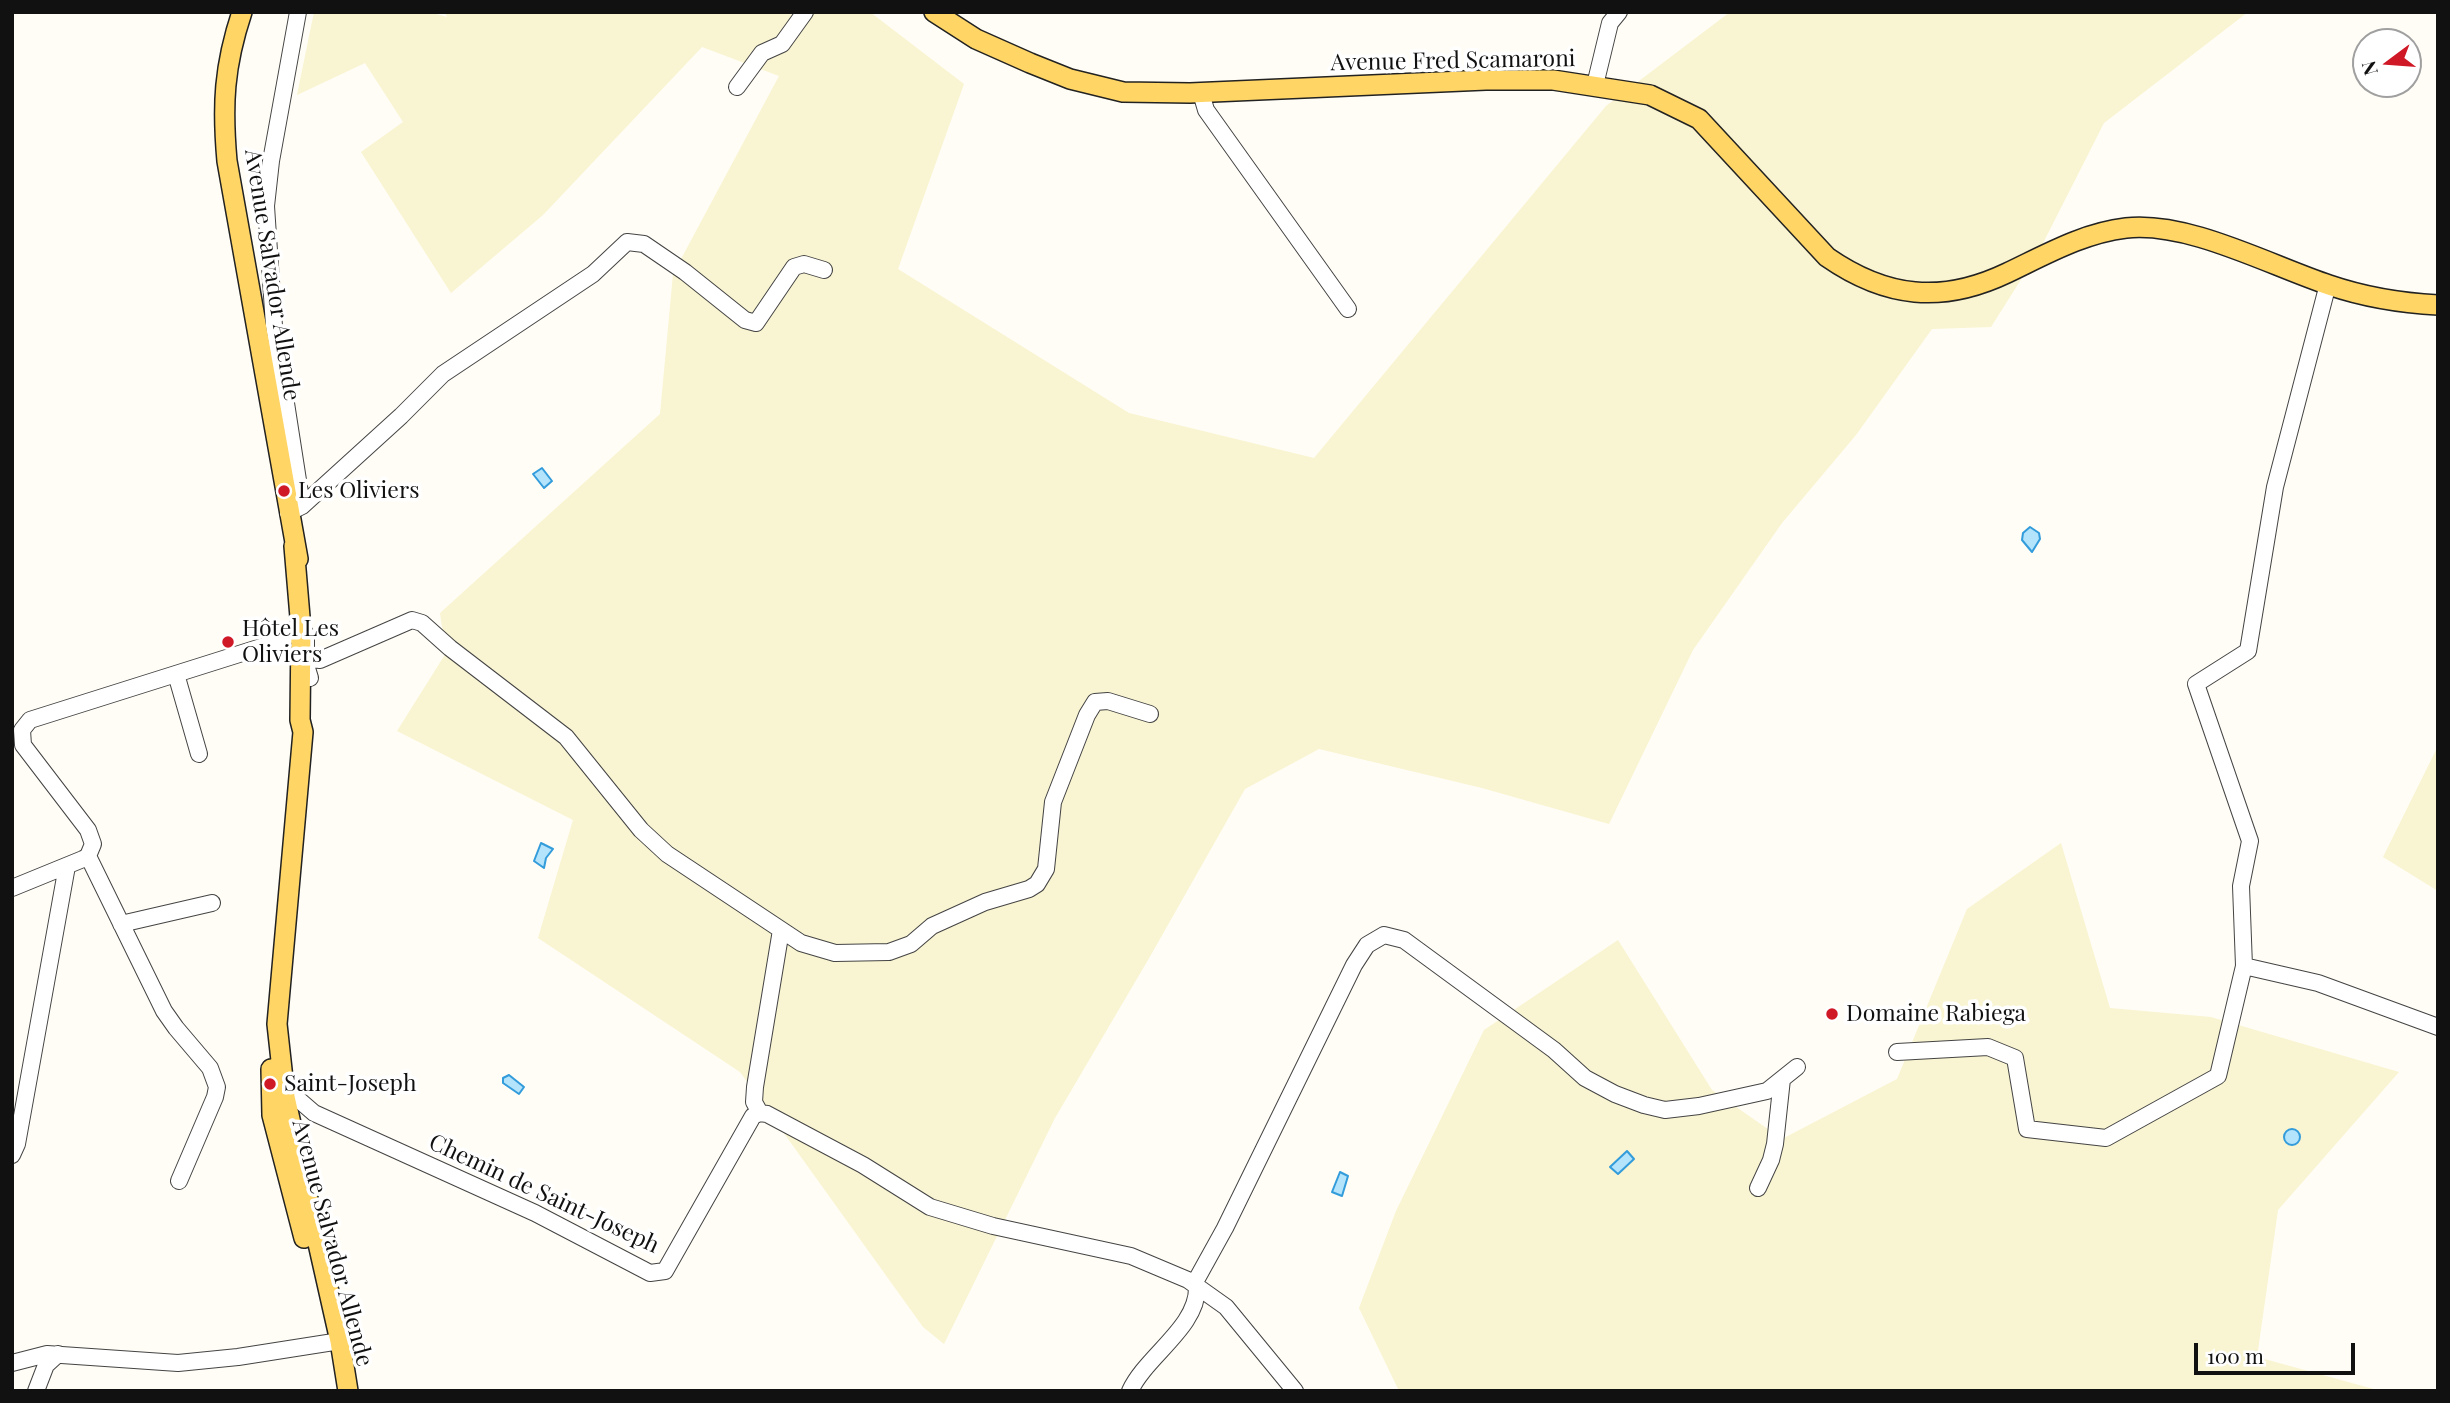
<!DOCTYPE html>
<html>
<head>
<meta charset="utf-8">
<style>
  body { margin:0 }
  #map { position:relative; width:2450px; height:1403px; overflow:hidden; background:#fffdf5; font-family:"Playfair Display",serif }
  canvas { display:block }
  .frame { position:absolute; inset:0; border:14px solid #111; pointer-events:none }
  .north { position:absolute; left:2352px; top:28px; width:70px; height:70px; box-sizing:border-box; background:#fff; border:2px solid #a0a0a0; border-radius:50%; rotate:254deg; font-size:19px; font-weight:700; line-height:28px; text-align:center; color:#111 }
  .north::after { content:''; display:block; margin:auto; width:24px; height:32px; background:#d01927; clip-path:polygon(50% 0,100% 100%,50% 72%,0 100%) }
  .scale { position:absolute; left:2194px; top:1343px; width:161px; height:32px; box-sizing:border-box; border:4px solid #111; border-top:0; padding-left:9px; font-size:21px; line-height:24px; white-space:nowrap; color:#111; -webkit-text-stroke:5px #fff; paint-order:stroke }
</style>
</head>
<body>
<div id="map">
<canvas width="2450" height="1403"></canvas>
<div class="frame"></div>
<div class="north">N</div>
<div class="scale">100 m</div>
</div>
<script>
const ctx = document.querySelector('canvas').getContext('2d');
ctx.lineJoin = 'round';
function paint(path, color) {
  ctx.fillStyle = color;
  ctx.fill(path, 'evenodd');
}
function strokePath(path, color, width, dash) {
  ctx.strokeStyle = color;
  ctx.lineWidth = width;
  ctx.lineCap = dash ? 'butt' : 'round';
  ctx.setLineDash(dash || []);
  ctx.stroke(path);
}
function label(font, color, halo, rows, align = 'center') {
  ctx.font = font + ' "Playfair Display",serif';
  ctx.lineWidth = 7;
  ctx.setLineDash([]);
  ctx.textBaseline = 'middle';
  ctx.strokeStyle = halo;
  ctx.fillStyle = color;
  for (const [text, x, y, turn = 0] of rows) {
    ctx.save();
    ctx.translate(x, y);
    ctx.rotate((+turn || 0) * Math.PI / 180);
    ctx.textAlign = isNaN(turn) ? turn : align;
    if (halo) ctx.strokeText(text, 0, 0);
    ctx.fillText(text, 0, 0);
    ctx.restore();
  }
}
paint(new Path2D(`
  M314,12h115l18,5 -2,-5h425l94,72 -66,185 231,144 185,45 292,-352 124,-94h518l-144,111 -65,128 -48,76 -59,2 -76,106 -74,88 -89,127 -84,174 -127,-36 -163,-39 -74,40 -97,171 -93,158 -111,226 -21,-17 -183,-255 -202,-134 35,-118 -176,-89 49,-78 -6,-40 220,-199 13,-140 106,-198 -77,-29 -159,168 -92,78 -90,-141 42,-30 -38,-59 -68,32z
  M2438,746v145l-55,-34z
  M2061,843l49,165 101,9 188,55 -121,138 -21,147 124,34h-982l-40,-83 37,-97 88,-181 134,-90 94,150 70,49 115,-60 70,-170z`), '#f9f4d1');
const water = new Path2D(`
  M542,468l10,13 -8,7 -11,-14z
  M2030,527l9,6 1,6 -8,13 -10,-12 1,-7z
  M541,843l12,6 -7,9 -2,10 -10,-7z
  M509,1075l15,12 -5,7 -16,-11v-5z
  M2284 1137a8 8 0 1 1 16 0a8 8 0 1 1-16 0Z
  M1627,1151l7,8 -16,15 -8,-7z
  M1340,1172l8,4 -6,20 -10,-4z`);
paint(water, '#b4e3fc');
strokePath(water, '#339cdb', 2);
const minor = new Path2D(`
  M298,12l-27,149 -5,45 8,120 28,180
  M1595,85l15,-62 9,-11
  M737,87l25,-34 20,-9 23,-32
  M1201,93l5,17 142,199
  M288,513l14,-7 99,-90 42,-42 150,-100 34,-32 17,2 41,28 60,48 11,3 38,-56 10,-3 20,6
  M301,648l11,11 8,1 92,-40 10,3 28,25 116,89 75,93 26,24 134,89 34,10 54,-1 22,-8 21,-18 53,-24 44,-13 8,-5 9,-15 7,-67 34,-87 8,-13 13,-1 42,13
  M176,674l23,80
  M88,856l76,155 12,17 34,40 7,19 -2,10 -36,84
  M12,888l71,-29 5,-3 5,-12 -5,-14 -65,-85 -1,-15 8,-10 244,-77 27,-14 5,5v31l4,13
  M121,924l91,-21
  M2244,966l74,17 120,44
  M1897,1052l91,-5 27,11 12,71 79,9 112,-62 26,-110 -3,-80 9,-45 -54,-157 52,-33 27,-164 53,-203
  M277,1092l3,5 19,3 15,13 221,100 115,60 15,-2 88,-155 7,-3 7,1 96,51 67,42 63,19 138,30 57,24 38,27 69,84
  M760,1113l-6,-11 1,-15 26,-157
  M12,1155l5,-11 50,-278
  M1758,1188l13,-28 4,-16 7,-65
  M1194,1284l31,-56 129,-263 13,-20 17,-10 20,5 150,110 31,28 30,16 29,11 21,5 34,-4 68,-15 30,-24
  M12,1363l35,-9 131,9 60,-6 102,-16
  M36,1391l10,-26 12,-11
  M1130,1391c16,-35 68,-64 67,-104`);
const major = new Path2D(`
  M242,12c-18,54 -20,93 -15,149l71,398
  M934,12l42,27 54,24 40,16 53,13 67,1 296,-13h67l97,15 49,24 128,138c59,41 115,47 180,16 38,-18 76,-40 119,-45 62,-7 143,37 203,57 35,12 71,18 109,20
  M294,546l7,83 -1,91 3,12 -26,292 8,73 55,244 8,50
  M271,1069l1,46 32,123`);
strokePath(minor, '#444', 18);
strokePath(major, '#222', 22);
strokePath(minor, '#fff', 16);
strokePath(major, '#ffd565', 19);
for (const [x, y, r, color] of [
  [284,491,7,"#d01927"],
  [228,642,7,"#d01927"],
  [1832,1014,7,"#d01927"],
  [270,1084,7,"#d01927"]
]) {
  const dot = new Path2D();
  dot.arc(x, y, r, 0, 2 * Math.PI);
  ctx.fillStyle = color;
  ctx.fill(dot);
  strokePath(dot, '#fff', 2.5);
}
label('23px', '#111', '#fff', [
  ["Avenue Fred Scamaroni",1453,61,-1],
  ["Avenue Salvador Allende",272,275,81],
  ["Chemin de Saint-Joseph",544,1194,25],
  ["Avenue Salvador Allende",332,1243,75]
]);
label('23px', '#111', '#fff', [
  ["Les Oliviers",298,491],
  ["Hôtel Les",242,629],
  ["Oliviers",242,655],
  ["Domaine Rabiega",1846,1014],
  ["Saint-Joseph",284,1084]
], 'left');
</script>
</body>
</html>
